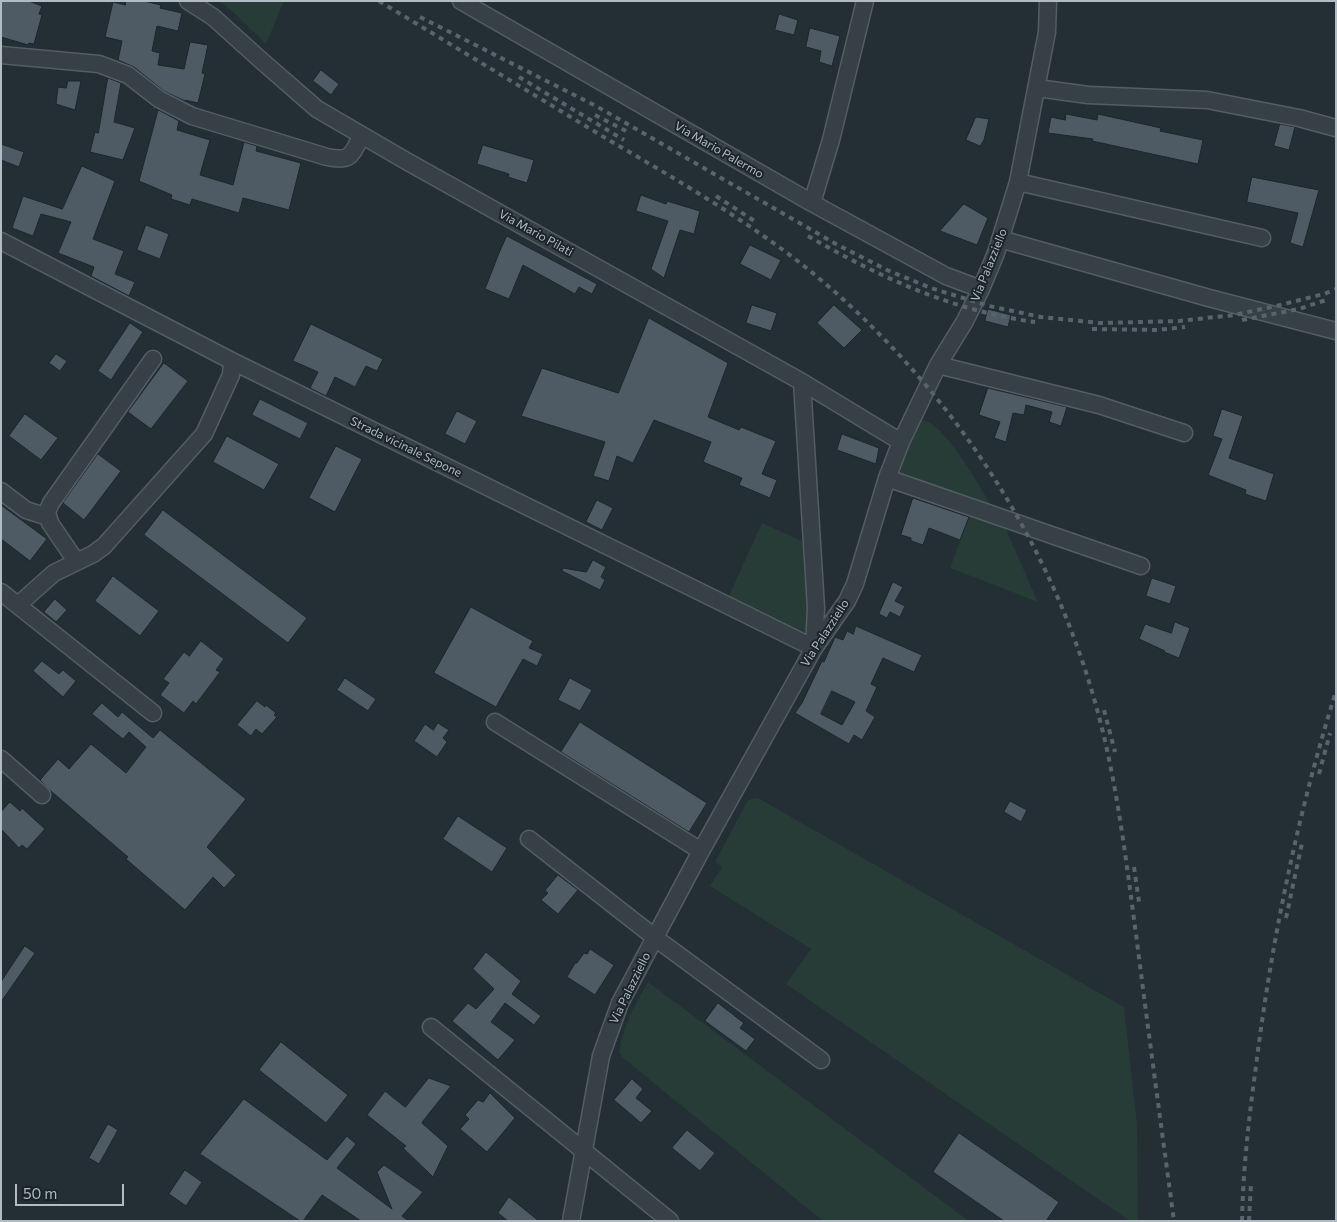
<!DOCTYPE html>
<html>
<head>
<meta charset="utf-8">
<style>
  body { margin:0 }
  #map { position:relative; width:1337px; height:1222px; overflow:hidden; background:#232e35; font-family:Commissioner,sans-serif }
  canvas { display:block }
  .frame { position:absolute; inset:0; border:2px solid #b0bbc3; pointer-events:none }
  .scale { position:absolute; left:15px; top:1184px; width:109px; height:22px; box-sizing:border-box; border:2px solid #b0bbc3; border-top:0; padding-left:6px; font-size:15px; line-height:18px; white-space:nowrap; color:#b0bbc3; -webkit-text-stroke:4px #1b242b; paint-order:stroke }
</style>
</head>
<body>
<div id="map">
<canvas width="1337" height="1222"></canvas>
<div class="frame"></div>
<div class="scale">50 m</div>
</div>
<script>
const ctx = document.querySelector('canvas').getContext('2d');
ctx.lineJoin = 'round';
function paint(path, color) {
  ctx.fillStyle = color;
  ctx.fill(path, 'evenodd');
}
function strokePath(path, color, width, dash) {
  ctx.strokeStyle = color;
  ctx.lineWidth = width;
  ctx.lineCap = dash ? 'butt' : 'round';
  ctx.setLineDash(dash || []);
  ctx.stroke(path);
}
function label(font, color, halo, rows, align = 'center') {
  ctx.font = font + ' Commissioner,sans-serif';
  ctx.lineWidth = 4;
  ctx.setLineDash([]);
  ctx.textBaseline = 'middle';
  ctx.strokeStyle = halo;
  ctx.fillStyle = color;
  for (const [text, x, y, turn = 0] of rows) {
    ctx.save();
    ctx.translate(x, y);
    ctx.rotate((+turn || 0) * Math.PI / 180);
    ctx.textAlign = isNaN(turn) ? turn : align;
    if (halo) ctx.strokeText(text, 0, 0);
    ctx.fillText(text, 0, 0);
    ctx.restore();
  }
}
paint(new Path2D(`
  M220,1h64l-18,43 -31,-30z
  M922,420c22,2 56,64 68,83l-1,3 -95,-28 24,-56z
  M971,512l33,13 34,77 -88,-34z
  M762,523l40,18 6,80 -1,8 -4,5 -76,-34z
  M758,798l366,209 13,117 1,97h-8l-344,-237 25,-35 -101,-63 12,-19 -7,-5 33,-62z
  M648,982l321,239h-146l-200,-163 -4,-6c4,-26 16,-48 29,-70z`), '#273b37');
const building = new Path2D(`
  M1,1h28l13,5 -3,8 3,1 -8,29 -5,-1 -1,2 -27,-8z
  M126,1h18l17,4 -1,3 22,5 -4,18 -21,-5 -5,25 8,2 -2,12 26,4 6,-27 18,3 -6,28 3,1 -7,29 -13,-3v1l-21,-10 -30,-24 -16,-7 4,-19 -17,-4 8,-35 12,3z
  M779,14l19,6 -4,15 -19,-5z
  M810,28l30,8 -8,30 -13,-4 2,-11 -15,-4z
  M321,70l18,14 -8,11 -18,-14z
  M108,78l13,5 -7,39 21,6 -12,32 -33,-8 5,-20 3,1z
  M68,81h13l-6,29 -19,-6 2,-17 8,1z
  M153,107l26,14 -2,9 33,10 -10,35 33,10 11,-43 13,4 -1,5 45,12 -12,47 -46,-12 -4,15 -47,-14 -2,6 -19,-6 1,-4 -33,-14 19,-71 -5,-1z
  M1066,114l31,6 1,-6 63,14 -1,3 43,9 -5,24 -106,-23 1,-2 -45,-6 3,-16 14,3z
  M976,117l13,2 -5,21 -4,6 -14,-6z
  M1280,124l15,3 -6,23 -15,-4z
  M1,144l23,8 -5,15 -18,-7z
  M483,145l51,15 -7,23 -19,-6 1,-3 -32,-10z
  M82,166l33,15 -22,58 31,12 -9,23 20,8 -6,14 -38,-20 3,-9 -36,-14 13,-31 -30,-8 -8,22 -21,-8 11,-32 39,13z
  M1252,177l67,13 -16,57 -13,-4 8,-30 -51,-11z
  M641,195l25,9 1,-3 33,10 -6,23 -14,-4 -16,48 -13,-9 17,-48 -32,-10z
  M964,204l24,14 -11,27 -37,-14z
  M146,225l23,9 -9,25 -23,-9z
  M507,236l90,48 -5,10 -13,-7 -4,7 -52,-29 -14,34 -24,-10 14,-36z
  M750,245l31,15 -10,20 -31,-16z
  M752,305l25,8 -6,18 -25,-8z
  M834,305l28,25 -18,18 -27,-25z
  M988,309l23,6 -3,12 -23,-6z
  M649,318l79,45 -20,54 31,13 2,-3 35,14 -14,33 15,6 -7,18 -31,-13 3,-7 -39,-16 8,-20 -57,-22 -21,43 -16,-7 -8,25 -16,-5 12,-34 -84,-26 21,-48 76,25z
  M130,323l13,9 -32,48 -13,-9z
  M311,324l72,35 -6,12 -11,-5 -11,21 -20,-10 -9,19 -16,-8 8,-16 -25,-11z
  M56,354l11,7 -7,10 -11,-8z
  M164,363l24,18 -37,48 -23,-17z
  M988,388l79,19 -6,19 -12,-4 3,-10 -26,-7 -2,10 -11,-2 -7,29 -12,-4 6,-16 -21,-7z
  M260,399l48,24 -8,16 -48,-24z
  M1222,409l21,7 -14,42 45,16 -8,27 -21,-7 1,-4 -38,-15 14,-36 -9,-3z
  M457,411l20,10 -12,23 -20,-10z
  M25,414l33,24 -17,22 -32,-24z
  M842,434l37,14 -3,16 -39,-14z
  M227,436l52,28 -15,26 -51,-28z
  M336,446l26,13 -27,53 -26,-14z
  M98,454l23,17 -37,49 -21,-17z
  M913,498l56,19 -9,23 -31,-12 -6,17 -12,-4v-3l-10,-3z
  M597,500l16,8 -11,22 -16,-8z
  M1,505l46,34 -17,22 -29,-22z
  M163,510l144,108 -19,25 -144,-108z
  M593,560l13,7 -5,10 4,3 -5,10 -38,-19 1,-3 23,4z
  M113,576l46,35 -19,25 -45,-35z
  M1152,578l24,8 -6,18 -24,-8z
  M893,582l10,5 -8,14 10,5 -5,11 -10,-5 -3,6 -8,-4z
  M55,599l12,11 -11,12 -12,-10z
  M471,607l62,34 -4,7 14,6 -6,12 -14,-7 -27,48 -62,-34z
  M1175,622l15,6 -11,30 -15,-6 1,-1 -26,-12 6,-15 26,9z
  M856,626l66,29 -8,17 -31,-14 -12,26 6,3 -11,24 9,6 -13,23 -8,-5 -5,9 -54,-31 7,-10 20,-42 2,1 11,-25 8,3 4,-9 6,3zM832,691l23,11 -13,23 -21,-11z
  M201,641l23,18 -8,11 4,2 -24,32 -3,-3 -9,12 -24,-18 9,-12 -6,-4 21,-27 5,4z
  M42,661l17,13 4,-4 13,11 -13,16 -30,-26z
  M345,678l31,21 -8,12 -31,-21z
  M570,678l22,12 -12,21 -22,-11z
  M257,701l8,6 1,-2 10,8 -2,2 3,2 -15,17 -6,-5 -5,7 -14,-11z
  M102,703l16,14 4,-5 31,26 7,-8 86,69 -39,48 29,28 -12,13 -11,-11 -28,33 -59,-51 2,-2 -76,-65 -12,-12 18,-21 11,10 22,-25 35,29 20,-26 -17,-15 -6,7 -31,-25z
  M580,722l127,81 -18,29 -128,-80z
  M438,723l11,7 -6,8 4,4 -10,15 -23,-16 11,-17 8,6z
  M1010,801l17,9 -6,12 -17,-10z
  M10,802l10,9 2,-3 23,21 -18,20 -5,-4 -3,3 -18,-19v-17z
  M458,816l49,32 -15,24 -49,-33z
  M558,875l20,15 -20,24 -17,-14 7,-7 -3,-2z
  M25,946l10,7 -34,49v-20z
  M590,949l24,16 -19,30 -28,-18 8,-14h2l7,-10 3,1z
  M486,952l35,29 -9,13 29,22 -7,9 -29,-22 -14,19 24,18 -17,20 -46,-39 16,-18 8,6 18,-20 -21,-20z
  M718,1003l26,20 -4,5 15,11 -9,12 -41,-30z
  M281,1042l67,53 -22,28 -67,-53z
  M429,1078l22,8 -28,35 -1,2 26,23 -15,31 -30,-29 3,-2 -39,-31 18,-24 20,16z
  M632,1079l11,10 -7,9 16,13 -11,12 -27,-23z
  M490,1093l25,25 -28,34 -27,-23 9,-10 -4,-4 13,-15 5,2z
  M244,1099l83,61 20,-24 9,8 -19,24 12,9 43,32 -15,-37 7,-7 39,27 -21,24 6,5h-47l-39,-26 -19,26h-3l-100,-67z
  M108,1124l10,6 -19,34 -10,-6z
  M687,1130l28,23 -15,18 -28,-23z
  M959,1133l100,69 -13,19h-42l-71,-49z
  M185,1170l17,12 -16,24 -17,-12z
  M509,1197l30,24h-31l-10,-8z`);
paint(building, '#4e5b64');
strokePath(building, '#1d262d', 1);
const minor = new Path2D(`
  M188,1l25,16 50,45 54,47 91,53 394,220 99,60
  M461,1l351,202 134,73 35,13
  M1,55l98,9 29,11 31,24 33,17 135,41c25,5 24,-2 35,-22
  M1037,88l51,7 119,5 92,18 37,10
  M1018,182l244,56
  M812,203l19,-63 34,-139
  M1000,239l209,59 127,33
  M1,241l231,120 582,287 2,-40 -14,-226
  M938,365l161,40 85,28
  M887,478l254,88
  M1,491l25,19 22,7
  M76,561l-26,-38 -3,-11 4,-9 102,-144
  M1,592l152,121
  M18,605l36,-32 39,-19 11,-8 100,-112 27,-59 1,-14
  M495,722l206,129
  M1,759l41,36
  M529,839l133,104 159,117
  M431,1027l239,194
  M571,1221l30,-165 19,-53 81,-152 113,-203 33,-47 8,-17 32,-106 14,-36 37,-77 27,-44 16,-32 15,-36 22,-71 29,-150 1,-31`);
strokePath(minor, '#535d64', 19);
strokePath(minor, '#364046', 16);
strokePath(new Path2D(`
  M379,1c76,46 152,92 228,138 67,39 136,79 197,127 136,109 240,261 289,429 23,78 32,158 43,239 12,95 25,191 38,287
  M420,17l176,89 240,138 51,26 44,18 58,18 52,11 59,6 79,-2 55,-6 42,-9 48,-12 12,-5
  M519,77l105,63
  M595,115l35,18
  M716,196l40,26
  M808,236c71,41 145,75 227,86
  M1242,320l57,-11 27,-9
  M1092,329l65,1 28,-3
  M1104,710l11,42
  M1319,774l11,-41
  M1134,867l5,35
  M1286,918l16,-75
  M1242,1221c1,-52 7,-104 14,-155 16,-128 42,-253 80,-375
  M1249,1221l2,-38`), '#58646d', 4, [5, 5]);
label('12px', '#b0bbc3', '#1b242b', [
  ["Via Mario Palermo",719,150,30],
  ["Via Mario Pilati",536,233,29],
  ["Via Palazziello",989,265,-68],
  ["Strada vicinale Sepone",406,447,26],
  ["Via Palazziello",825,633,-57],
  ["Via Palazziello",630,988,-64]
]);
</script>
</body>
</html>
